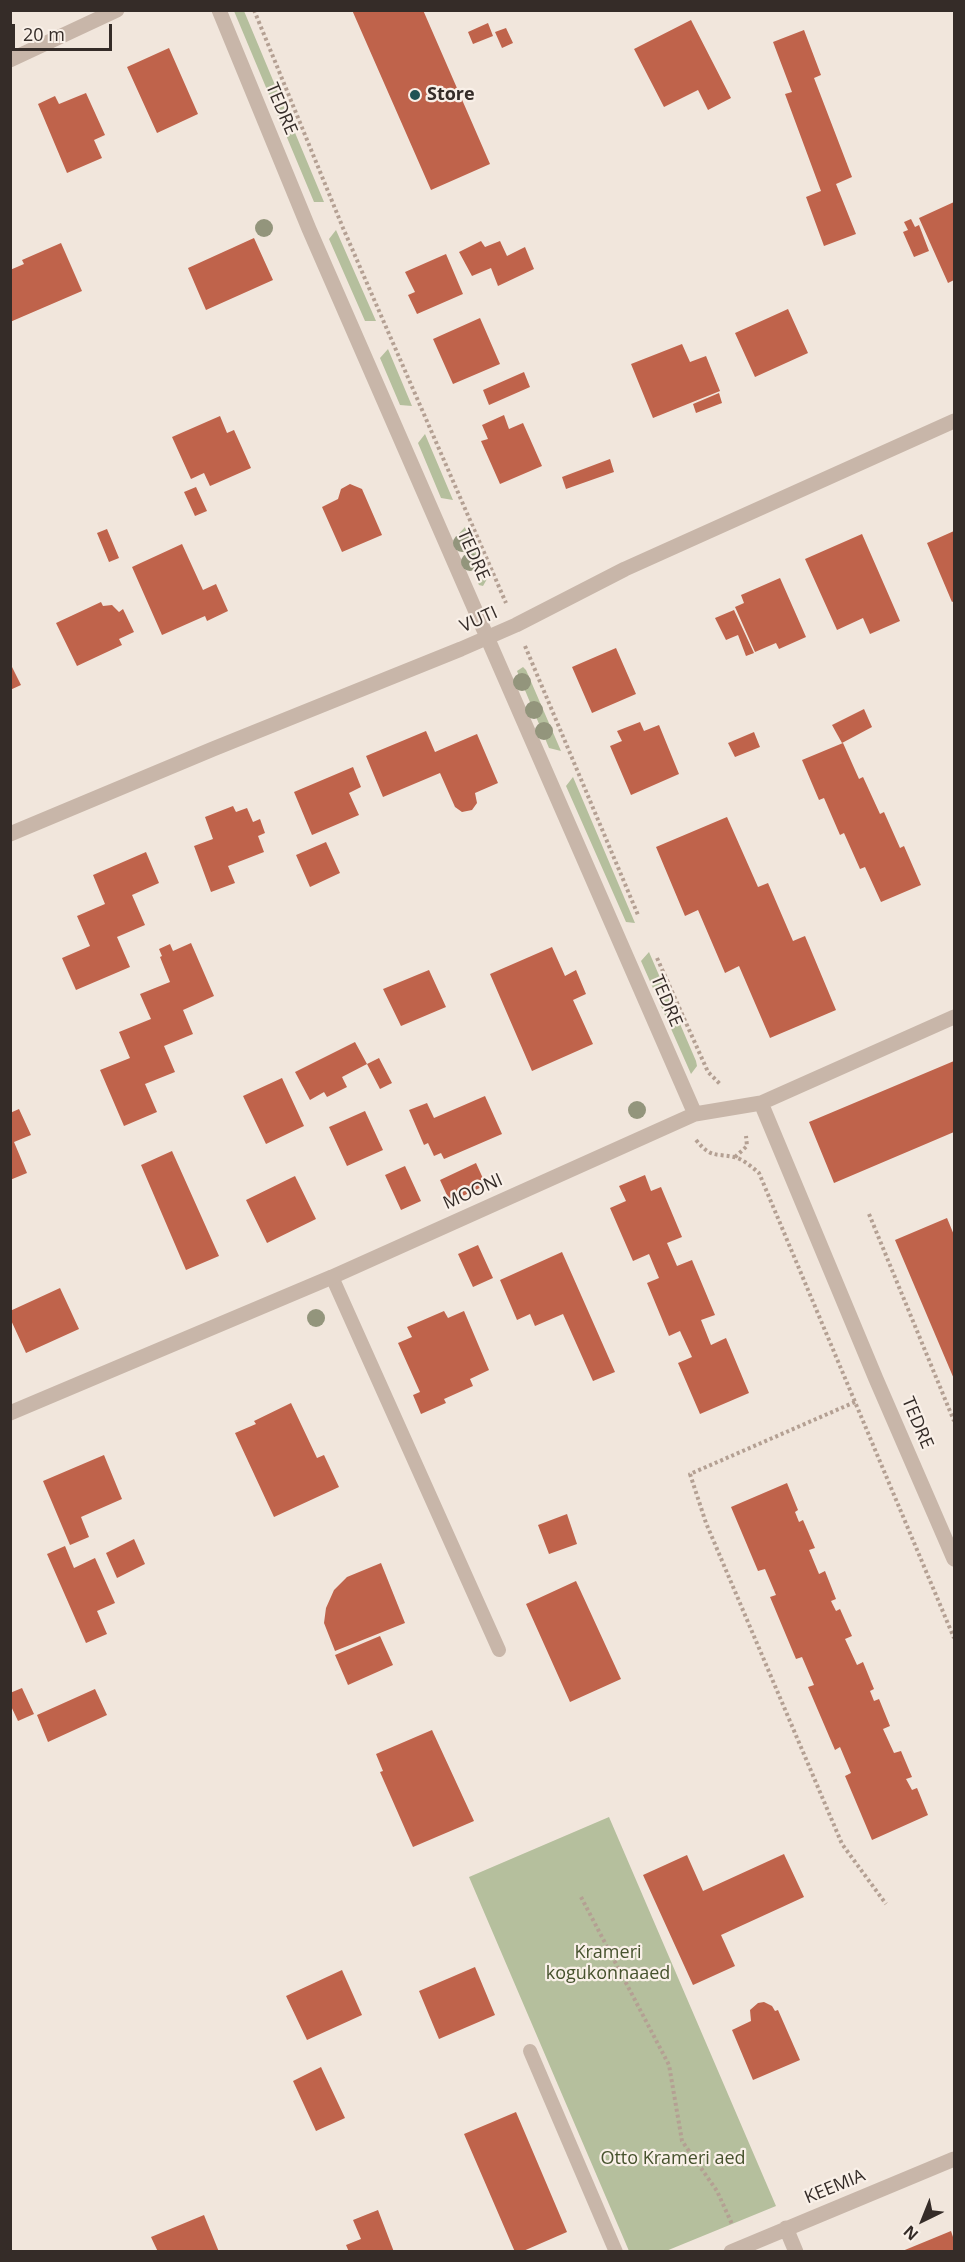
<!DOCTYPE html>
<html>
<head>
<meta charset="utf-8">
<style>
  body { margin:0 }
  #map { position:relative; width:965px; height:2262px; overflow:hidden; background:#f1e6dc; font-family:"Open Sans",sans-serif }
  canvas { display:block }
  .frame { position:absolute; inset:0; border:12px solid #352c28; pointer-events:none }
  .north { position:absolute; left:893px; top:2190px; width:60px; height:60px; -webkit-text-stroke:4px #f9f0e8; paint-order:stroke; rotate:223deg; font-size:16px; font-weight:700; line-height:24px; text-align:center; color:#352c28 }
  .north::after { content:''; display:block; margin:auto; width:21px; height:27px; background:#352c28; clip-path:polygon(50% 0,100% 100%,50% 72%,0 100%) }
  .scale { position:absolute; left:12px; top:24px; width:100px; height:27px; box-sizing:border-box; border:3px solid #352c28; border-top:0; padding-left:8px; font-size:18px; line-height:21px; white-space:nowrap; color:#352c28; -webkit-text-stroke:4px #f9f0e8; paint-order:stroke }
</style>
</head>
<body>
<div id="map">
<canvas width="965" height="2262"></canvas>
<div class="frame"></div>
<div class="north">N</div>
<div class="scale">20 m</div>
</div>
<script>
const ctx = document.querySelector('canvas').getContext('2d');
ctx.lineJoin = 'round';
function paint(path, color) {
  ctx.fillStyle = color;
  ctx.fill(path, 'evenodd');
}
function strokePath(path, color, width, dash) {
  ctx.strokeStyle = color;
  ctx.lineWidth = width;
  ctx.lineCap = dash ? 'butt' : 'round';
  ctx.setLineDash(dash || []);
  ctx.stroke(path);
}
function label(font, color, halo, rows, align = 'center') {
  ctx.font = font + ' "Open Sans",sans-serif';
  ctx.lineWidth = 4.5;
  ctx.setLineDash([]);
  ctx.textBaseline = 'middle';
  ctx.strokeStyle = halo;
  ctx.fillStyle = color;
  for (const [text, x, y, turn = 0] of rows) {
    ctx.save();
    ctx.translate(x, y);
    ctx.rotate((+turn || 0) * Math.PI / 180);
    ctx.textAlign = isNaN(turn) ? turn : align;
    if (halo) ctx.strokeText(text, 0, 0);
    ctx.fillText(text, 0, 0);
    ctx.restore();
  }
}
paint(new Path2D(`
  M234,11h10l80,191h-10z
  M336,230l40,91h-11l-36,-82z
  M388,349l24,57 -12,-1 -20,-47z
  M425,434l28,66 -12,-2 -23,-55z
  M465,527l22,52 -4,7 -4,-1 -22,-49z
  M523,667l3,3 35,81 -12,-3 -32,-77z
  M573,777l62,146 -9,-1 -60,-136z
  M649,952l47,109 1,5 -6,8 -50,-113z
  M609,1817l167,389 -110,45h-37l-160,-374z`), '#b5bf9d');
paint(new Path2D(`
  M352,10h71l67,154 -59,26z
  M691,20l40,78 -23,12 -10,-20 -34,17 -30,-58z
  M488,23l5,13 -20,8 -5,-12z
  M506,28l7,15 -11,5 -7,-16z
  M804,30l17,45 -7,3 38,99 -16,7 20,50 -32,12 -18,-49 15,-6 -36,-97 7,-2 -19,-50z
  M169,48l29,66 -41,19 -30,-66z
  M86,93l19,42 -11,5 8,18 -35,15 -29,-69 17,-8 4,8z
  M954,202v78l-6,3 -29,-65z
  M911,219l4,8 4,-2 10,26 -15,6 -11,-25 5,-2 -4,-8z
  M254,238l19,42 -67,30 -18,-42z
  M481,241l4,6 15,-6 7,15 18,-9 9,22 -36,17 -7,-18 -19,8 -13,-24z
  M61,243l21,48 -72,31v-52l14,-6 -2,-4z
  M446,254l17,40 -46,20 -9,-19 7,-3 -10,-20z
  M788,309l20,44 -53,24 -20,-44z
  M480,318l20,46 -47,20 -20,-45z
  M682,344l8,18 16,-6 14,35 -67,27 -22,-54z
  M524,372l6,15 -41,18 -6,-15z
  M719,393l3,10 -26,10 -3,-9z
  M504,415l5,14 14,-6 19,43 -42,18 -19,-43 7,-2 -6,-14z
  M220,416l7,17 7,-3 17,38 -41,18 -6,-13 -13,6 -19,-42z
  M610,459l4,13 -48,17 -4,-12z
  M350,484l12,5 20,46 -40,17 -20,-45 16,-8 3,-10z
  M196,487l11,24 -12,5 -11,-24z
  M107,529l12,29 -10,4 -12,-29z
  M954,531v70l-2,1 -25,-59z
  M862,534l38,87 -30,13 -7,-16 -26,12 -32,-71z
  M182,544l21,46 13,-6 12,27 -21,10 -2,-5 -43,19 -30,-68z
  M780,578l26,59 -27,12 -3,-6 -21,9 -20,-45 9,-4 -3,-8z
  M101,602l2,4 9,-1 7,7 4,-3 11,23 -15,7 3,6 -45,21 -21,-43z
  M734,610l20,43 -8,3 -8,-21 -12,5 -11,-22z
  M616,648l20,46 -44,19 -20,-46z
  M10,663l11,22 -11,5z
  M864,709l8,18 -30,16 -10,-18z
  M640,722l4,9 15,-6 20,49 -48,21 -21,-49 12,-5 -5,-10z
  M426,731l9,21 42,-18 21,49 -23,10 2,10 -5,7 -10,2 -7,-5 -15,-34 -57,24 -17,-41z
  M754,732l6,15 -25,10 -7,-14z
  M843,743l16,36 4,-2 17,37 4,-2 16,36 4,-2 17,39 -40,17 -16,-35 -5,2 -16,-36 -4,2 -16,-37 -5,2 -17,-40z
  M353,767l8,20 -12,6 10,22 -47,20 -18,-43z
  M233,806l3,6 11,-4 6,14 7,-3 5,14 -7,3 6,16 -36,14 7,17 -24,9 -17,-46 19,-7 -8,-22z
  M727,817l31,70 10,-4 25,58 12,-5 31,74 -66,28 -31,-72 -14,7 -27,-63 -13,6 -29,-69z
  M326,842l14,31 -30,14 -14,-32z
  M146,852l13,31 -27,12 13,30 -28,12 13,30 -54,23 -14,-32 28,-12 -13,-30 28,-12 -12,-29z
  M191,943l23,53 -31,14 10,24 -29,12 11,26 -30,12 12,28 -33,14 -24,-56 30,-12 -11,-26 32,-13 -11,-25 30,-12 -10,-25 2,-1 -3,-7 11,-5 3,7z
  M552,947l13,29 11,-6 10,24 -13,6 20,44 -61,27 -42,-97z
  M429,970l17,37 -45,19 -18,-37z
  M355,1042l12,22 -25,13 5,10 -20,10 -3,-5 -14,8 -15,-28z
  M379,1058l13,25 -12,6 -13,-25z
  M954,1061v71l-120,51 -25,-61z
  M282,1078l22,48 -38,18 -23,-48z
  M485,1096l17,38 -58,25 -3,-6 -7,3 -6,-13 -4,2 -15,-35 18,-7 7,15z
  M19,1109l12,26 -17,7 13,31 -17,7v-67z
  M365,1111l18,39 -36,16 -18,-39z
  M172,1151l47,105 -33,14 -45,-105z
  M476,1163l10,22 -36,17 -10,-22z
  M405,1166l16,35 -20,9 -16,-35z
  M645,1175l6,16 10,-4 21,50 -15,6 10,23 15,-6 23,55 -14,5 10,25 15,-7 23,55 -49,21 -22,-51 14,-6 -12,-26 -11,5 -22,-53 12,-5 -10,-24 -16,7 -23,-53 16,-7 -7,-15z
  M295,1176l21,43 -49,24 -21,-43z
  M947,1218l7,17v144l-59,-139z
  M478,1245l15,33 -20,9 -15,-33z
  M562,1252l53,120 -22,9 -30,-67 -28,12 -5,-12 -13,6 -17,-40z
  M60,1288l19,41 -53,24 -16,-35v-7z
  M444,1311l4,7 16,-7 25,59 -19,9 3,7 -29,13 2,4 -25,11 -8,-19 7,-3 -22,-49 14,-6 -5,-10z
  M291,1403l26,55 7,-3 15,32 -65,30 -39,-84 21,-9 -2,-3z
  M104,1455l18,44 -41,18 8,20 -19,8 -27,-64z
  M787,1483l11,27 -3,2 4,10 4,-2 12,28 -6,2 10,24 6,-3 11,28 -5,2 5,10 4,-2 12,27 -7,3 12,26 6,-3 11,27 -4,2 4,10 5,-2 11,27 -7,3 11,24 7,-2 11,26 -6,2 6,11 5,-2 11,27 -56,25 -27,-64 6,-3 -11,-26 -5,3 -27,-63 6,-2 -12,-28 -6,2 -26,-62 6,-2 -11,-26 -7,2 -27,-64z
  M567,1514l10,30 -28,10 -11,-29z
  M134,1539l11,25 -28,14 -11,-25z
  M65,1546l9,22 21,-10 20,45 -18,8 10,23 -21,9 -39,-89z
  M381,1563l24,60 -70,28 -11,-28 2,-15 8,-18 13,-13z
  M576,1581l45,98 -51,23 -44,-98z
  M380,1636l13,29 -45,20 -13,-30z
  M22,1688l12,26 -16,7 -8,-17v-11z
  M95,1689l12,26 -59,27 -11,-27z
  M432,1730l42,91 -61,26 -33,-75 3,-1 -7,-17z
  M784,1854l20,43 -83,38 14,31 -42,19 -50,-110 44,-20 16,36z
  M475,1967l20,48 -56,24 -20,-48z
  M342,1970l20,45 -55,25 -21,-44z
  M764,2002l8,4 3,5 3,-1 22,50 -47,20 -21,-50 19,-9 -1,-11 8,-7z
  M321,2067l24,51 -29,13 -23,-50z
  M516,2112l51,120 -46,20h-6l-51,-118z
  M378,2210l16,42h-45l-3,-7 15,-6 -8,-19z
  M204,2215l15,37h-61l-7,-15z
  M951,2231l3,9v12h-54z`), '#bf634b');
strokePath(new Path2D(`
  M254,10l89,218 163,375
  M525,646l113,269
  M657,958l51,114 12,12
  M696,1140c15,18 18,13 38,17 9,2 18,10 25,16l195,465
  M735,1157l12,-11 -1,-10
  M869,1214l85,207
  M855,1402l-165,72 16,49 136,321 44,60
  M581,1897l88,168 13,76 35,50 15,33`), '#b4a093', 4, [3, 3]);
strokePath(new Path2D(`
  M332,1277l167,373
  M530,2051l86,201`), '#c8b6a9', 14);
strokePath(new Path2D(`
  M219,10l90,219 386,885
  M10,60l107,-50
  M10,834l203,-85 248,-100 55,-24 109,-56 329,-148
  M761,1103l115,276 78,180
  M10,1413l322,-136 363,-163 66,-11 193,-86
  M786,2228l10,24
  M731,2252l223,-93`), '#c8b6a9', 15);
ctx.fillStyle = '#93957c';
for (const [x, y] of [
  [264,228],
  [462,543],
  [470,562],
  [522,682],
  [534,710],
  [544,731],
  [637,1110],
  [316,1318]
]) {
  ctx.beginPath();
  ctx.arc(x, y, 9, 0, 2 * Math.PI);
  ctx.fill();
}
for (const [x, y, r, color] of [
  [415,95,6,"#205355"]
]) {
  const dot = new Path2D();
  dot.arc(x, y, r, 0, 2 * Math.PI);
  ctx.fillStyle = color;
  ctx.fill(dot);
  strokePath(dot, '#f9f0e8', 2);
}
label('bold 18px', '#352c28', '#f9f0e8', [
  ["Store",427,95]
], 'left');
label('18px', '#352c28', '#f9f0e8', [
  ["TEDRE",281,109,67],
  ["TEDRE",473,555,66],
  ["VUTI",479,620,-24],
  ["TEDRE",666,1001,67],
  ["MOONI",473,1192,-24],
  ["TEDRE",917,1423,67],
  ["KEEMIA",835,2187,-22]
]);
label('18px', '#46522d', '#f9f0e8', [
  ["Krameri",608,1953],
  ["kogukonnaaed",608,1974],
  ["Otto Krameri aed",673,2159]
]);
</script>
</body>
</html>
